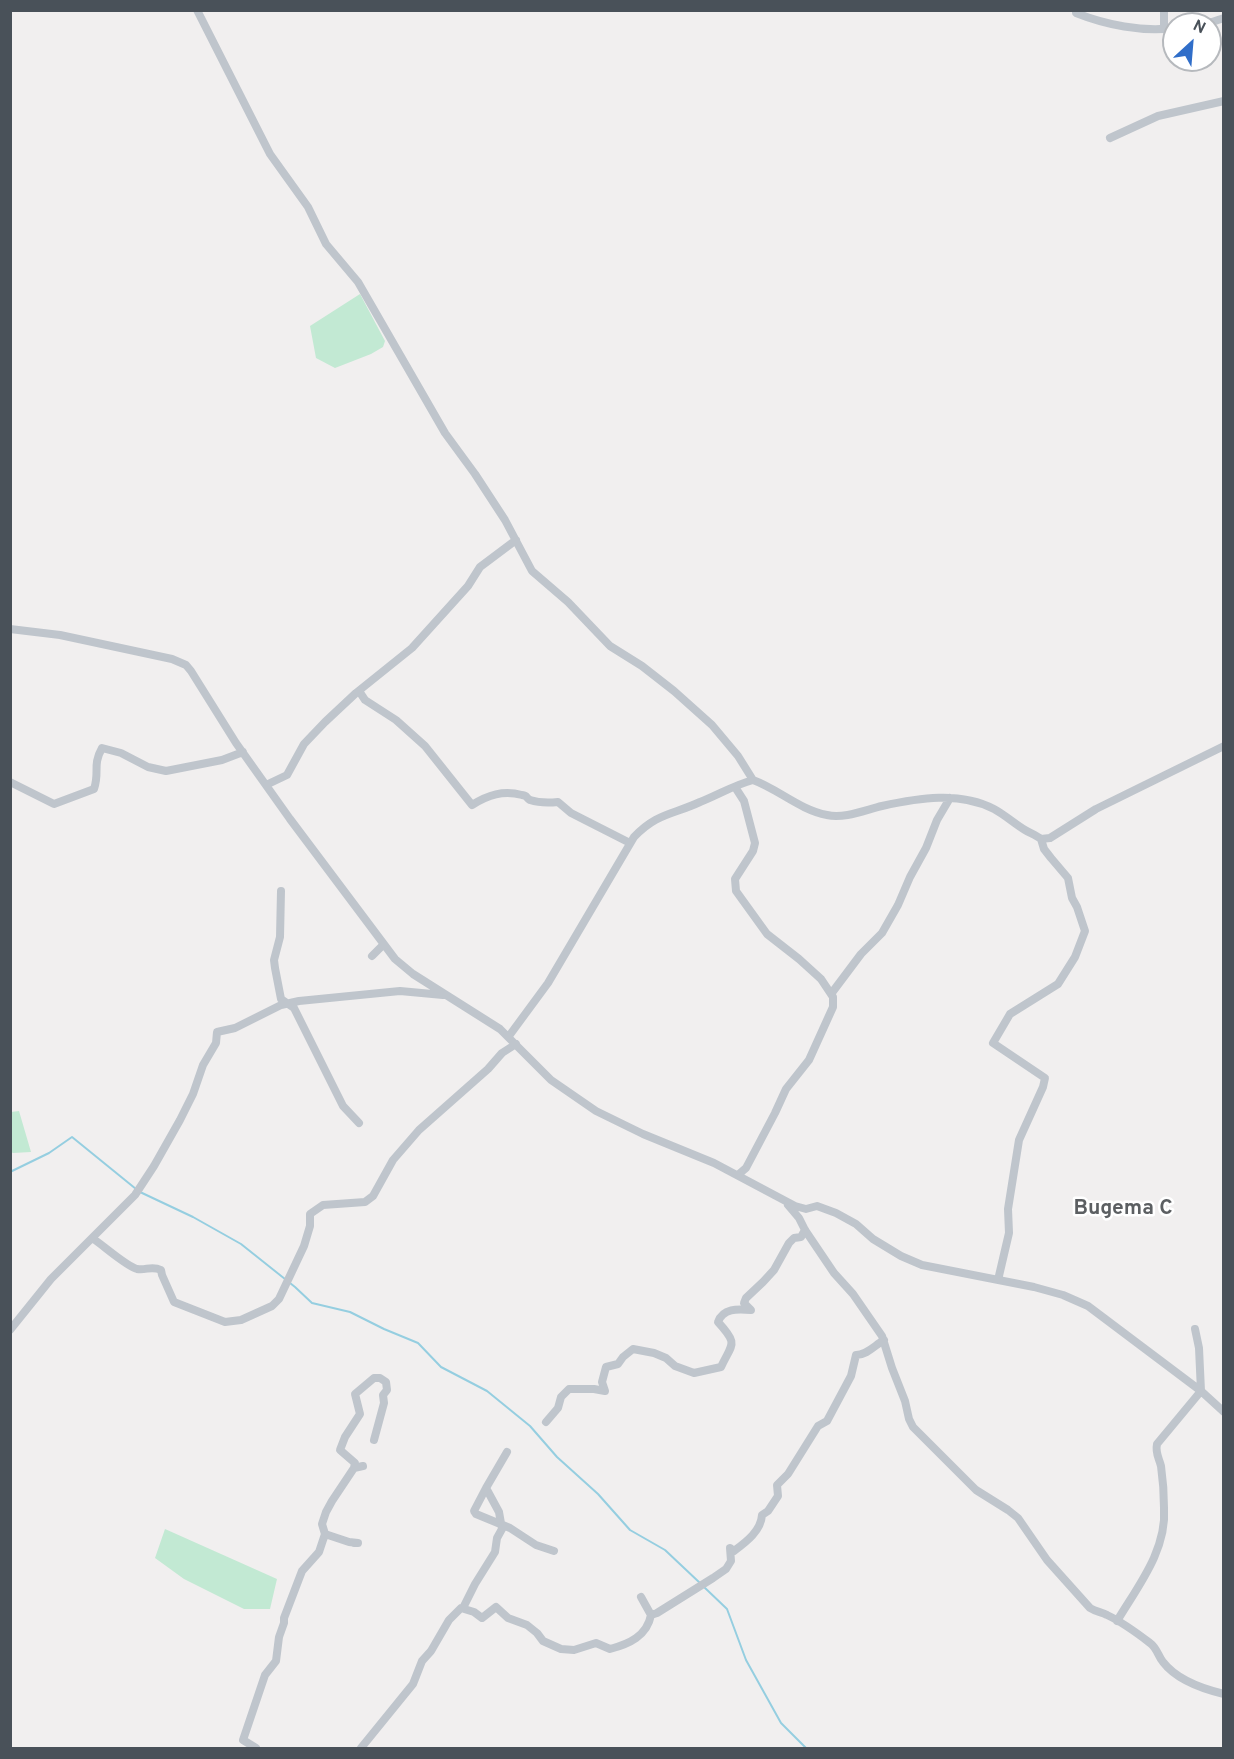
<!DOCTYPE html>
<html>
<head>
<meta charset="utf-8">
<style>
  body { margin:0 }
  #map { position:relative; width:1234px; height:1759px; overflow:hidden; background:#f1efef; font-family:Overpass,sans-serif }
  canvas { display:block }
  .frame { position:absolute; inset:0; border:12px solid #495159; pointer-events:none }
  .north { position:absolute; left:1162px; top:12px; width:60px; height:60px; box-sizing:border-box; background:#fff; border:2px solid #b6b9bd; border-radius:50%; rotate:26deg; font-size:16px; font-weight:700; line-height:24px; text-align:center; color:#495159 }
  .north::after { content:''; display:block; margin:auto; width:21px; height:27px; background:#306ec9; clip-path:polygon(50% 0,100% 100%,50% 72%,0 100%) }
</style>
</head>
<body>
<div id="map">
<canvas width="1234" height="1759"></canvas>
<div class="frame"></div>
<div class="north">N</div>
</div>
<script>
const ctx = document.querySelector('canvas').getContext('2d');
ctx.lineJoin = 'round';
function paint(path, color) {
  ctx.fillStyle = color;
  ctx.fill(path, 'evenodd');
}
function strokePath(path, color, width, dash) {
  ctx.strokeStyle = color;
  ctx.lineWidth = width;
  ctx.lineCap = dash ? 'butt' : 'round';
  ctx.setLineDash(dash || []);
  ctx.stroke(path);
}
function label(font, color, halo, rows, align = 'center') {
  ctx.font = font + ' Overpass,sans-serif';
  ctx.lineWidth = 5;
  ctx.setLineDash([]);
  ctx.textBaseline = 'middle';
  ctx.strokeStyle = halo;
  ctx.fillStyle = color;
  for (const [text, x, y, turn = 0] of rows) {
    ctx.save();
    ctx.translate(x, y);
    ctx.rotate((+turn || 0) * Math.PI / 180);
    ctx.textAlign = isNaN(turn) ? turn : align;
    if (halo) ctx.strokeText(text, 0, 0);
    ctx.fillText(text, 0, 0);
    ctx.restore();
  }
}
paint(new Path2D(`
  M360,294l25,47 -2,6 -12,7 -36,14 -19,-10 -6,-32z
  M19,1111l12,41 -18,1 -2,-1v-40z
  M165,1529l112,50 -7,30h-26l-60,-30 -29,-21z`), '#c2e9d3');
strokePath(new Path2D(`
  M10,1172l39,-19 23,-16 64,52
  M140,1192l53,25 48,27 54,43 17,16 38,9 34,17 34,14 23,24 46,24 43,35 27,31 41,37 32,36 35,20 35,33
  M704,1587l23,22 19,51 35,63 25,25`), '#95cee0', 2);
strokePath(new Path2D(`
  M197,10l73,144 38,53 18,37 32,38 87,151 30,41 30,46 27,51 36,31 42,44 32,20 32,25 38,34 26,31 15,24
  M1076,10v3c30,12 66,19 98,15
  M1164,10v19
  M1201,24l11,-2 12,-4
  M1110,138l48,-22 66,-15
  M10,629l50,6 112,24 14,6 5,6 45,72 54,76 105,140 18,15 87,55 51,51 45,31 47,23 71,29 81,43 11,3 11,-3 19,7 20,11 17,15 28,17 21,9 112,22 29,8 25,11 113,85 23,21
  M359,691l6,9 31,20 29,26 47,59c16,-10 31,-15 50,-10 6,1 3,2 8,5 9,3 19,3 28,2l13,11 59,30
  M10,782l44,22 40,-15c6,-18 -2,-23 8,-41l19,5 27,14 18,4 56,-11 21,-8
  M266,785l21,-10 17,-31 21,-22 31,-29 56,-45 56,-62 12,-19 36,-27
  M735,787l9,14 11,42 -2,8 -18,28 1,12 31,43 32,25 22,20 12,18v10l-24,53 -23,29 -11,24 -29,55 -7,6
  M281,891l-1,46 -6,23 1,8 6,31 13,9 49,98 16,17
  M372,956l11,-11
  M831,994l30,-40 21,-21 16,-28 12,-28 16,-29 11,-28 13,-22
  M509,1036l39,-53 86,-146c23,-24 38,-22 66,-35 18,-7 34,-17 53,-22 25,9 47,30 74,35 17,4 38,-5 55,-9 36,-8 78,-15 112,3 11,6 21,15 31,21 5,3 11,5 16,9l9,-1 46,-29 128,-63
  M788,1205l11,13 6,12 29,43 19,21 29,42 10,32 13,33 4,18 4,8 63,63 32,20 10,8 29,42 43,48c6,4 12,4 17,7 15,7 30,18 43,28 7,5 8,13 13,19 13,17 40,27 61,32
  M92,1238l43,-43 19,-29 26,-46 13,-26 10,-29 13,-22 1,-11 18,-4 46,-23 18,-4 101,-10 43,4
  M998,1280l11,-47 -1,-24 11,-69 24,-53 2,-9 -52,-35 17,-29 48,-30 17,-27 10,-26 -8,-24 -5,-9 -4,-20 -17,-20 -7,-9 -3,-10
  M10,1330l41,-51 41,-41c11,7 34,28 45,31 9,2 14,-4 24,1l1,5 12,27 51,20 16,-2 31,-14 7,-7 25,-53 6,-20v-12l13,-9 42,-3 8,-6 20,-36 26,-30 69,-61 14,-16 14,-9
  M546,1422l12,-14 3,-11 8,-8h25l11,2 -3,-9 4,-15 12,-3 5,-7 10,-8 21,4 12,5 9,8 19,7 27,-6c11,-24 18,-22 -3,-45 5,-14 19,-13 33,-12l-7,-7 2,-5 17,-16 11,-12 15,-27 5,-5 7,-1 4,-7
  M354,1468l1,-5 -15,-13 5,-13 15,-23 -5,-20 19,-16h6l6,4 1,8 -4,5 1,8 -10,37
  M486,1488l21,-36
  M325,1534l-3,-10 4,-12 6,-11 22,-33 9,-2
  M641,1597l10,18 6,-2 56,-35 13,-9 5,-8 -1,-13 4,3c12,-9 27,-20 28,-36l6,-4 10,-15 -1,-11 11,-11 30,-48 9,-5 24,-45 5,-21c11,0 19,-10 28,-15
  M463,1608l12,-24 20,-32 2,-14 5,-9 -3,-17 -13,-24 -12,23 2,3 34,14 26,17 18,6
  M1117,1621c21,-35 50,-71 47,-113 0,-14 -1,-28 -3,-42 -2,-8 -6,-13 -4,-22l44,-53 -2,-43 -4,-19
  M256,1748l-13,-8 22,-65 11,-14 3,-24 5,-14v-5l18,-47 17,-19 6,-18 24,8 9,1h-4
  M361,1748l52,-64 9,-23 9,-10 18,-31 12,-12 13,4 8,6 14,-11 12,11 19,7 10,8 6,8 18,8 13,1 22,-7 14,6c19,-5 37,-13 41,-34`), '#bfc5cc', 8);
label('bold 21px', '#5c5f62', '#fff', [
  ["Bugema C",1123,1210]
]);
</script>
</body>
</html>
